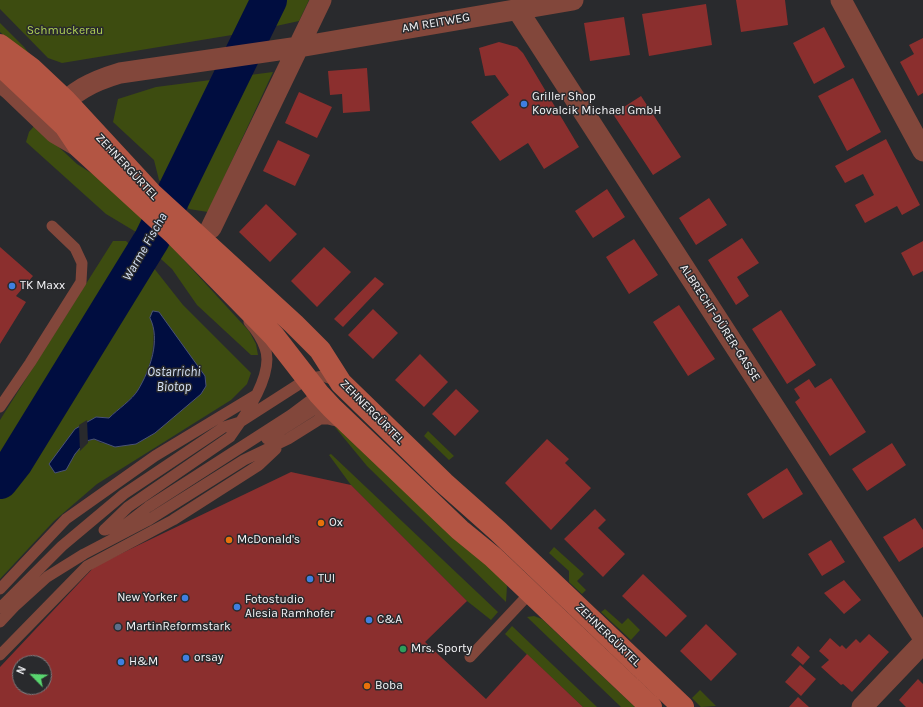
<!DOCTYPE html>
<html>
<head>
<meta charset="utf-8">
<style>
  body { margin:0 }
  #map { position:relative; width:923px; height:707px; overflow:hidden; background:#292a2d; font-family:Karla,sans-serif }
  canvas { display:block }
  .north { position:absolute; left:12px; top:655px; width:40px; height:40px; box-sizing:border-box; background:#292a2d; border:1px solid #7a7b7e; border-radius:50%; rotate:294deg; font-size:11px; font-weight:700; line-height:16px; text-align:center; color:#f4f4f7 }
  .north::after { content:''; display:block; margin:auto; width:14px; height:18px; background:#59d56f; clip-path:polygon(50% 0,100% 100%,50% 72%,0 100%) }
</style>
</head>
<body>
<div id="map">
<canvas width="923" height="707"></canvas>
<div class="north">N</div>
</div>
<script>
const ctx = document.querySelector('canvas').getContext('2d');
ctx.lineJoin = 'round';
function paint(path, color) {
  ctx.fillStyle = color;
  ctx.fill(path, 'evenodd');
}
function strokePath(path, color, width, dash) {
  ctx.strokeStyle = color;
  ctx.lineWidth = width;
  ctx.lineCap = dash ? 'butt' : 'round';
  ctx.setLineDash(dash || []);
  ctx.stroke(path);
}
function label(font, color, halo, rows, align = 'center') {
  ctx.font = font + ' Karla,sans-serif';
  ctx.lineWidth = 3;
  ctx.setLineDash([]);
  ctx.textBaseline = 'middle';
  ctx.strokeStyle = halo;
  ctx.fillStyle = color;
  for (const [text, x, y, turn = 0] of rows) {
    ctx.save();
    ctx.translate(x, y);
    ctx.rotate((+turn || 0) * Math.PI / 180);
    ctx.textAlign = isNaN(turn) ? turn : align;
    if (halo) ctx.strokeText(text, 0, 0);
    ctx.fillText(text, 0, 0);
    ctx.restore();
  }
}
paint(new Path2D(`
  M0,0h309l-10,21 -55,12 -182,30 -14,-5 -48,-49z
  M0,23l24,24 16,20 -40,-35z
  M273,72l-65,140 -19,-3 -30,-29 -5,-20 -41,-38 5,-23 38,-12z
  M35,125l42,39 22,14 54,49 -10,16 -9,-10 2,-1 -30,-18 -80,-72 3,-10z
  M160,234l89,97 7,13 2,11h-7l-54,-50 -25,-36 -21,-19z
  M113,241h13l27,26 30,38 68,68 -4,11 -16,16 -134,84 -43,37 -54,58v-159zM153,324l52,52 1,10 -5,8 -46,39 -19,11 -35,-1 -7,-4c-15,4 -21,18 -28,31l9,-41 21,-12 13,1c9,-9 22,-18 29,-28 13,-21 17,-42 15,-66z
  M334,426l8,6 159,143 6,11 -1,16 -139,-136z
  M428,431l26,25 -5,4 -25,-24z
  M331,454l167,158 -7,8 -24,-19 -116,-116 -22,-30z
  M554,547l30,27 -7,7 9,9 -4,4 -13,-12v-11l-20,-18z
  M605,609l17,15 6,-6 12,12 -9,10 -30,-28z
  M534,616l8,3 93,88h-14l-94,-90z
  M512,626l85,81h-14l-78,-73z
  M700,690l16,16 -15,1 -9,-9z`), '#3d4c10');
const water = new Path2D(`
  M153,311l6,1 46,64 1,10 -5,8 -46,39 -19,11 -21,3 -21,-8 -8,2 -11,13 -9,16 -11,3 -6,-9 26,-35 21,-12 13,1c9,-9 23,-18 29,-28 12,-20 23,-50 12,-72z`);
paint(water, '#000d40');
strokePath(water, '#495277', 1);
paint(new Path2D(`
  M87,420l1,23 -8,8 -1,-26z`), '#292a2d');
strokePath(new Path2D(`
  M0,481l15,-19 137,-223 117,-239`), '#000d40', 36);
paint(new Path2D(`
  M736,0h49l3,25 -47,7z
  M706,4l6,41 -63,11 -7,-42z
  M624,17l6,38 -40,6 -6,-38z
  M824,27l21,40 -31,17 -21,-41z
  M923,38v55l-5,3 -18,-34 14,-8 -5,-9z
  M499,42l18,5 6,6 56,94 -35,22 -16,-26 -28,18 -29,-39 38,-27 -14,-20 -10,1 -6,-28z
  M367,68l3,43 -27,2 -1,-19 -12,1 -2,-24z
  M853,78l28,54 -34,19 -29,-55z
  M299,92l33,15 -15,31 -32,-15z
  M641,96l40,61 -28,18 -40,-61z
  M886,139l34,66 -18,10 -5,-9 -32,17 -10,-18 19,-10 -11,-21 -18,9 -10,-17z
  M278,140l32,15 -15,31 -32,-15z
  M607,189l18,28 -32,21 -18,-27z
  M709,198l18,27 -31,20 -17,-27z
  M266,204l31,30 -27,28 -31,-30z
  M742,238l17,25 -22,14 12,19 -13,9 -28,-45z
  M634,239l24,36 -29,19 -23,-37z
  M923,241v30l-10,5 -12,-23z
  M0,247l33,29 -17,20 10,6 -26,42z
  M324,247l27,25 -34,35 -26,-26z
  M375,277l9,7 -41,43 -9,-8z
  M679,305l36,54 -27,17 -35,-54z
  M373,309l25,24 -25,26 -25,-24z
  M781,310l35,55 -29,19 -35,-55z
  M420,354l28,28 -24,25 -29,-27z
  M831,378l35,54 -36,24 -35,-54 5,-4 -6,-9 15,-10 6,9z
  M456,389l23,22 -24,25 -23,-22z
  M547,439l22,20 -4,4 26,25 -40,42 -46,-47z
  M892,443l14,22 -39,26 -15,-22z
  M787,468l16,26 -40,25 -16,-25z
  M291,472l60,13 116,116 -42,41 61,57 41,-45 56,53h-583v-40l95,-101zM20,663h24v24h-24z
  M595,509l11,11 -8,8 27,26 -22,23 -39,-38z
  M915,518l8,12v17l-24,15 -16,-25z
  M831,540l14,22 -23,14 -14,-22z
  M643,574l44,42 -21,21 -44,-41z
  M844,580l17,20 -17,14 -20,-21z
  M706,624l31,30 -26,27 -31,-30z
  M869,634l20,18 -37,40 -9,-8 -2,1 -20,-18 8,-7 -10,-9 11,-13 10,9 2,-2 4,4 10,-10 4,4z
  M798,646l12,11 -7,8 -12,-10z
  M800,665l16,14 -15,17 -16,-14z
  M918,679l5,5v23h-17l-7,-7z
  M798,697l11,10h-20z`), '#8b2f2e');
strokePath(new Path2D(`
  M0,407l30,-44 51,-81 1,-19 -7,-15 -23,-22
  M267,439l46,-29 19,-2
  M104,530l24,-23 102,-70c14,-20 45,-63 35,-89 -3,-9 -10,-19 -16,-26
  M105,530l21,-6 22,-17 143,-92 28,-21 1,-4
  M0,589l66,-70 89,-63 101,-61
  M0,608l62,-62 62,-52 100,-67 16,-5 67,-43 16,-3 15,5
  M0,622l14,-15 33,-30 37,-23 63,-33 97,-61 44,-21 32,-20h8l12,3
  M0,655l87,-89 86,-46 86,-55 17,-16
  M470,657l60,-64`), '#82473b', 11);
strokePath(new Path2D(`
  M841,0l82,151
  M517,9l406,628
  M0,82l9,7 46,44 24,14
  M53,113c21,-22 37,-31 67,-40l179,-26 274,-47
  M211,228l110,-228
  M862,707l61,-64`), '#82473b', 21);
strokePath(new Path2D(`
  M0,45l31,23 34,32 86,93 143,131 26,26 21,33 103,100 54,48 185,176
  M0,65l65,61 14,21 96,88 99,101 45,58 13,14 128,122 33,27 158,150`), '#b35543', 22);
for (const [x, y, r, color] of [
  [524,104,4,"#3f7fe0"],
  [12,286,4,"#3f7fe0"],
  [321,523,4,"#e8710a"],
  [229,540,4,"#e8710a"],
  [310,579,4,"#3f7fe0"],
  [185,598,4,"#3f7fe0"],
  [237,607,4,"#3f7fe0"],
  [369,620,4,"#3f7fe0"],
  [118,627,4,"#5c6f8a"],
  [403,649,4,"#2e9e5b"],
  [186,658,4,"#3f7fe0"],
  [121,662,4,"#3f7fe0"],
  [367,686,4,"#e8710a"]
]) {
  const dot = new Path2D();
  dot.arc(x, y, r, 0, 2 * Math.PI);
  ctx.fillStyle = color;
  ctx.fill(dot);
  strokePath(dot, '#292a2d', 1.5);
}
label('12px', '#f4f4f7', '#292a2d', [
  ["AM REITWEG",436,23,-10],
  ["ZEHNERGÜRTEL",127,167,47],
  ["ALBRECHT-DÜRER-GASSE",720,323,57],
  ["ZEHNERGÜRTEL",372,412,45],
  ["ZEHNERGÜRTEL",608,635,44]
]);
label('12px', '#afd154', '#292a2d', [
  ["Schmuckerau",65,31]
]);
label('12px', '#f4f4f7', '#292a2d', [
  ["Griller Shop",532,97],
  ["Kovalcik Michael GmbH",532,111],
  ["TK Maxx",20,286],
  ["Ox",329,523],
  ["McDonald's",237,540],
  ["TUI",318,579],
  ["New Yorker",177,598,"right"],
  ["Fotostudio",245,600],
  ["Alesia Ramhofer",245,614],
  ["C&A",377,620],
  ["MartinReformstark",126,627],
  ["Mrs. Sporty",411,649],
  ["orsay",194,658],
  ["H&M",129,662],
  ["Boba",375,686]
], 'left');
label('italic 13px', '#d4e0f5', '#292a2d', [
  ["Warme Fischa",145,247,-60],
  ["Ostarrichi",174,372],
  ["Biotop",174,387]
]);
</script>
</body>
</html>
